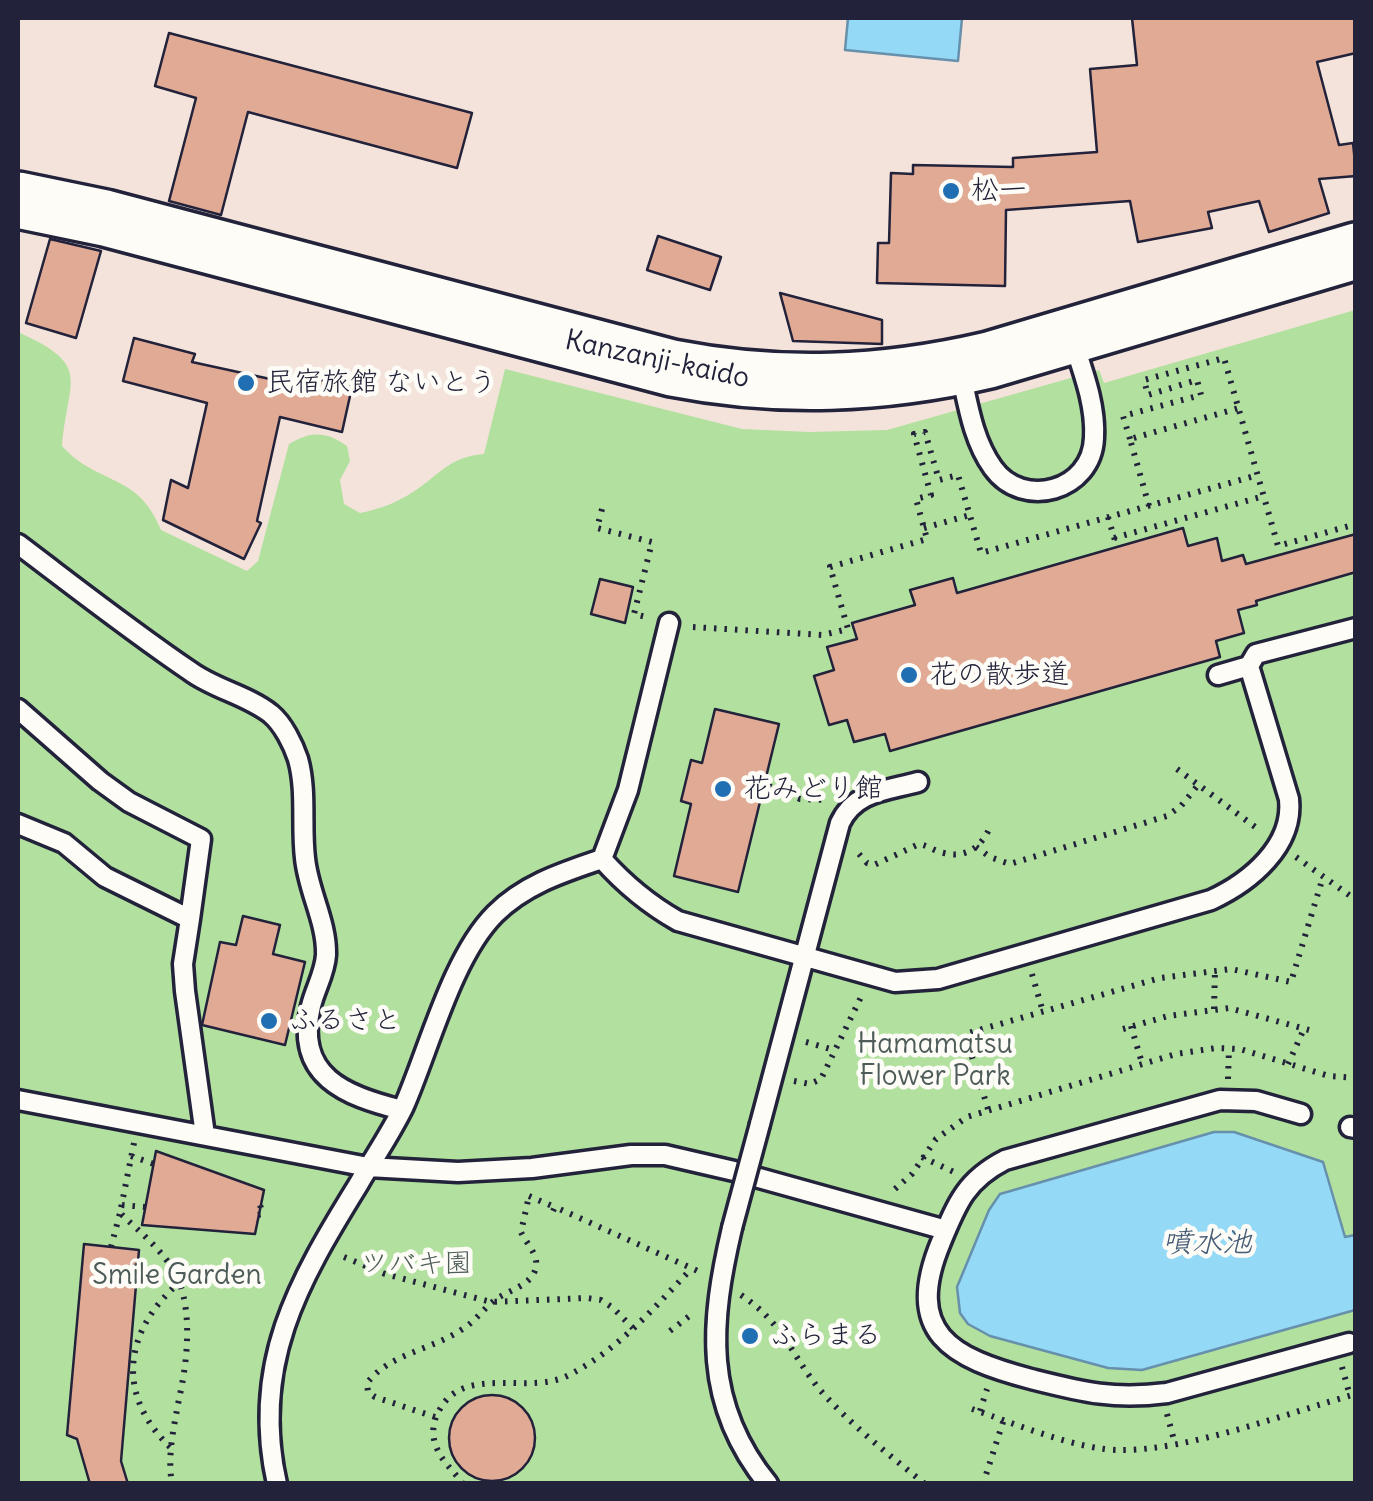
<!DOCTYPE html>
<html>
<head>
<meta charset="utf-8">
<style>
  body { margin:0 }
  #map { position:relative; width:1373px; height:1501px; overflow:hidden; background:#f4e3da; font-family:Delius,sans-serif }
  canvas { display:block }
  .frame { position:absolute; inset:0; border:20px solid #22223b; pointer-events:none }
</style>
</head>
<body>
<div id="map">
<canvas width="1373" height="1501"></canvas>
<div class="frame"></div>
</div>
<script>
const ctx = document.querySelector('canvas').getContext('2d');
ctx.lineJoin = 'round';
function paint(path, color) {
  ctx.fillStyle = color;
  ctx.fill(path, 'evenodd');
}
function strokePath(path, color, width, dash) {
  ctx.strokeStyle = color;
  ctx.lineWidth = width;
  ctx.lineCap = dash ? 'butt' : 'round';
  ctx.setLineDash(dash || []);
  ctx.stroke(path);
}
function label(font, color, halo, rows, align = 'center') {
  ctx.font = font + ' Delius,"Klee One",sans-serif';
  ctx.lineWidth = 9;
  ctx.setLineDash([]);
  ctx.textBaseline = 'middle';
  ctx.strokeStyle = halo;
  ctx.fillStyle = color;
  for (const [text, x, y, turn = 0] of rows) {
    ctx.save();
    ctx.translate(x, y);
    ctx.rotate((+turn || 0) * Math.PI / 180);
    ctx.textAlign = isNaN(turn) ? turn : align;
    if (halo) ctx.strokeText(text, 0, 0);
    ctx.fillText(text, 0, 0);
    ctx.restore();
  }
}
paint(new Path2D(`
  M1355,310v1173h-1337v-1151c75,34 50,46 44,114 36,40 76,26 99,84l86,41 11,-10 31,-117c22,-13 37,-13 58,2l3,15 -10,19 4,24 16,9c20,-4 36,-10 53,-21 27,-17 35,-35 71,-38l21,-85 237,60 67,3 78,-2 212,-60 5,13z`), '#b2e09e');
const water = new Path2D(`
  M848,18h114l-4,43 -113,-11z
  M1214,1132h20l89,30 22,75 10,-2v75l-213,60 -34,-2 -118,-32 -22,-12 -8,-11 -3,-26 32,-77 11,-16z`);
paint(water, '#94d9f6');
strokePath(water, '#6690ab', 2.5);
const building = new Path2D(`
  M1132,18h224v35l-39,9 22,83 14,-2 3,30v3l-37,3 10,34 -60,19 -10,-31 -51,11 4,16 -74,14 -8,-41 -124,9 -1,76 -128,-3 1,-40h11l2,-70 22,1v-9l100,2v-9l84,-6 -7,-83 47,-4z
  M169,33l303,80 -15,55 -209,-56 -27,103 -52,-14 27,-103 -41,-12z
  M658,236l63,21 -11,33 -63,-20z
  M50,239l51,12 -25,87 -50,-15z
  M780,293l102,27v24l-89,-3z
  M134,338l61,16 -3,8 101,22 3,-10 56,13 -10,45 -62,-15 -23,104 4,2 -17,36 -81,-39 8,-40 17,8 19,-85 -84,-22z
  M1183,528l5,18 29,-8 5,23 21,-6 3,9 110,-30v38l-100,29 1,4 -19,5 6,23 -28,8 4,16 -330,94 -5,-17 -31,8 -7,-22 -18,5 -15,-49 20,-6 -7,-23 30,-8 -5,-16 63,-18 -5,-15 43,-12 4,15z
  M600,579l33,8 -8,36 -34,-9z
  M715,709l64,15 -41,168 -64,-16 17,-72 -10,-3 10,-41 11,3z
  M243,916l37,9 -7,29 32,8 -20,83 -83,-20 18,-83 16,3z
  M156,1151l108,39 -9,44 -113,-9z
  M84,1244l55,6 -18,211 7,23h-38l-13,-45 -10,-4z
  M449 1438a43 43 0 1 1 86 0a43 43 0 1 1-86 0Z`);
paint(building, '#e0aa95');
strokePath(building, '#22223b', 2.5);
const service = new Path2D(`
  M961,373c7,32 12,67 32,95 30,42 99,23 101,-30 2,-33 -11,-66 -21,-97
  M18,544c57,43 113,87 172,127 24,18 57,24 81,43 12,10 22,30 27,45 9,32 3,67 7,99 3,33 22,64 21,97 -1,18 -11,34 -15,51 -17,70 34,90 91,104
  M1218,675l31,-9
  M18,709l82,72 29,21 72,37 -11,80
  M18,824l46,19 41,34 85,42 -7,45 2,27 20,144
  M602,859c23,26 46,45 76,62l217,61 43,-3 273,-79c39,-18 83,-54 78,-101l-40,-133 7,-12 100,-26
  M18,1100l350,67 90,5 74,-4 99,-13h34l69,16
  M1301,1114l-45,-13 -36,-1 -215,60c-39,20 -48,43 -64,82 -38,91 10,116 90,137 52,13 82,21 136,14l182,-50
  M760,1124l80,-301c15,-32 46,-32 78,-41
  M1350,1127l6,1
  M759,1178l187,52
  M732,1228c-22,94 -30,175 36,256
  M277,1484c-27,-119 21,-202 81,-299 15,-26 33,-52 46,-79 25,-57 48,-149 91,-192 30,-30 69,-42 107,-55l26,-69 41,-167`);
const primary = new Path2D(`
  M18,200l87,18 567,150c108,21 210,17 317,-8l367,-109`);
strokePath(service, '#22223b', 25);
strokePath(primary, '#22223b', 62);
strokePath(new Path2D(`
  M1130,439l-7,-23 78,-21 -4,-15 -49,15 -4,-15 80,-22 54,188 78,-22
  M1149,506l-19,-67 109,-31
  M602,509l-5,19 55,14 -18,72 12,3
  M1108,517l9,30
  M924,528l46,-13
  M1114,538l150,-42
  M693,627l130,8 25,-6 -18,-62 97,-28 -11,-40 15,-4 -17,-61 11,-2 14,48 19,-5 23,78 277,-78
  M1177,769l81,60
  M769,786l31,13 25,1
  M976,847l14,10 20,7 157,-48 14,-10 17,-21
  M859,854l8,9 7,2 45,-21c10,2 15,7 25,9 23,6 40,-8 47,-29
  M1296,857l60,43
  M1032,974l11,38
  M1214,1009l1,-38
  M1131,1026l11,37
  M1123,1029l45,-13 61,-8 80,22
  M806,1042l28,8
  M1288,1064l16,-35
  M1228,1079l1,-30
  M794,1081l16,3 11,-5 41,-84
  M988,1109l-23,-75 195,-56 71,-9 60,13 32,-105
  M134,1143l-14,70c21,20 50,43 60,71 12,34 7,80 -1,115 -5,28 -12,56 -7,85
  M131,1156l23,8
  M922,1157l32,15
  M895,1189l17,-15 24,-35 31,-22 209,-63 40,-6 24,1 89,27 27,2
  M529,1196l23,10 -1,4
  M122,1205l23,2
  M553,1211l2,-4 145,65
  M258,1215l4,-1 -2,-10
  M111,1247l9,-34
  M344,1257l41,17 106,28 96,-4 14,2 12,8 20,20
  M741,1295c43,29 49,58 79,95 31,35 68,64 105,94
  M670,1331l23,-18
  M1342,1367l8,29
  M972,1409c41,14 108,42 150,41 69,0 165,-37 234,-56
  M980,1411l7,-22
  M1167,1414l8,30
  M435,1417l-60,-20 -7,-5 -1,-9c22,-29 64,-33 94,-53 14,-8 23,-22 34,-30 13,-10 39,-15 41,-34 2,-12 -10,-23 -15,-34l8,-36
  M170,1447c-55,-53 -46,-117 10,-165
  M463,1484c-9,-13 -22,-23 -27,-38 -5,-12 -3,-26 4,-37 25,-45 90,-13 129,-34 49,-25 85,-67 123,-107
  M983,1484l21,-65`), '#22223b', 6, [2.5, 8]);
strokePath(service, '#fdfcf7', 18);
strokePath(primary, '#fdfcf7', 55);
const serviceBridge = new Path2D(`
  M732,1228l28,-104`);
strokePath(serviceBridge, '#22223b', 25, []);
strokePath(serviceBridge, '#fdfcf7', 18);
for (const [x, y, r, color] of [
  [951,191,10,"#1f6fb2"],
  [246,383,10,"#1f6fb2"],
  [909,675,10,"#1f6fb2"],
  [723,789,10,"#1f6fb2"],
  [269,1021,10,"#1f6fb2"],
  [750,1336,10,"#1f6fb2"]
]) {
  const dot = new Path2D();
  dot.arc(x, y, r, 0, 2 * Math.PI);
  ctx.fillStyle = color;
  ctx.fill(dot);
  strokePath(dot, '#fdfcf7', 4);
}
label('28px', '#22223b', '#fdfcf7', [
  ["松一",971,191],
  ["民宿旅館 ないとう",266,383],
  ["花の散歩道",929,675],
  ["花みどり館",743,789],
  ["ふるさと",289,1021],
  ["ふらまる",770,1336]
], 'left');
label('28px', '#22223b', '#fdfcf7', [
  ["Kanzanji-kaido",657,360,12]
]);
label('28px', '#4d5b59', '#fdfcf7', [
  ["Hamamatsu",935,1045],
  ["Flower Park",935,1077],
  ["ツバキ園",416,1264],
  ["Smile Garden",177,1276]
]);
label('italic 30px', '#445973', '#fdfcf7', [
  ["噴水池",1207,1243]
]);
</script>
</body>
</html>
